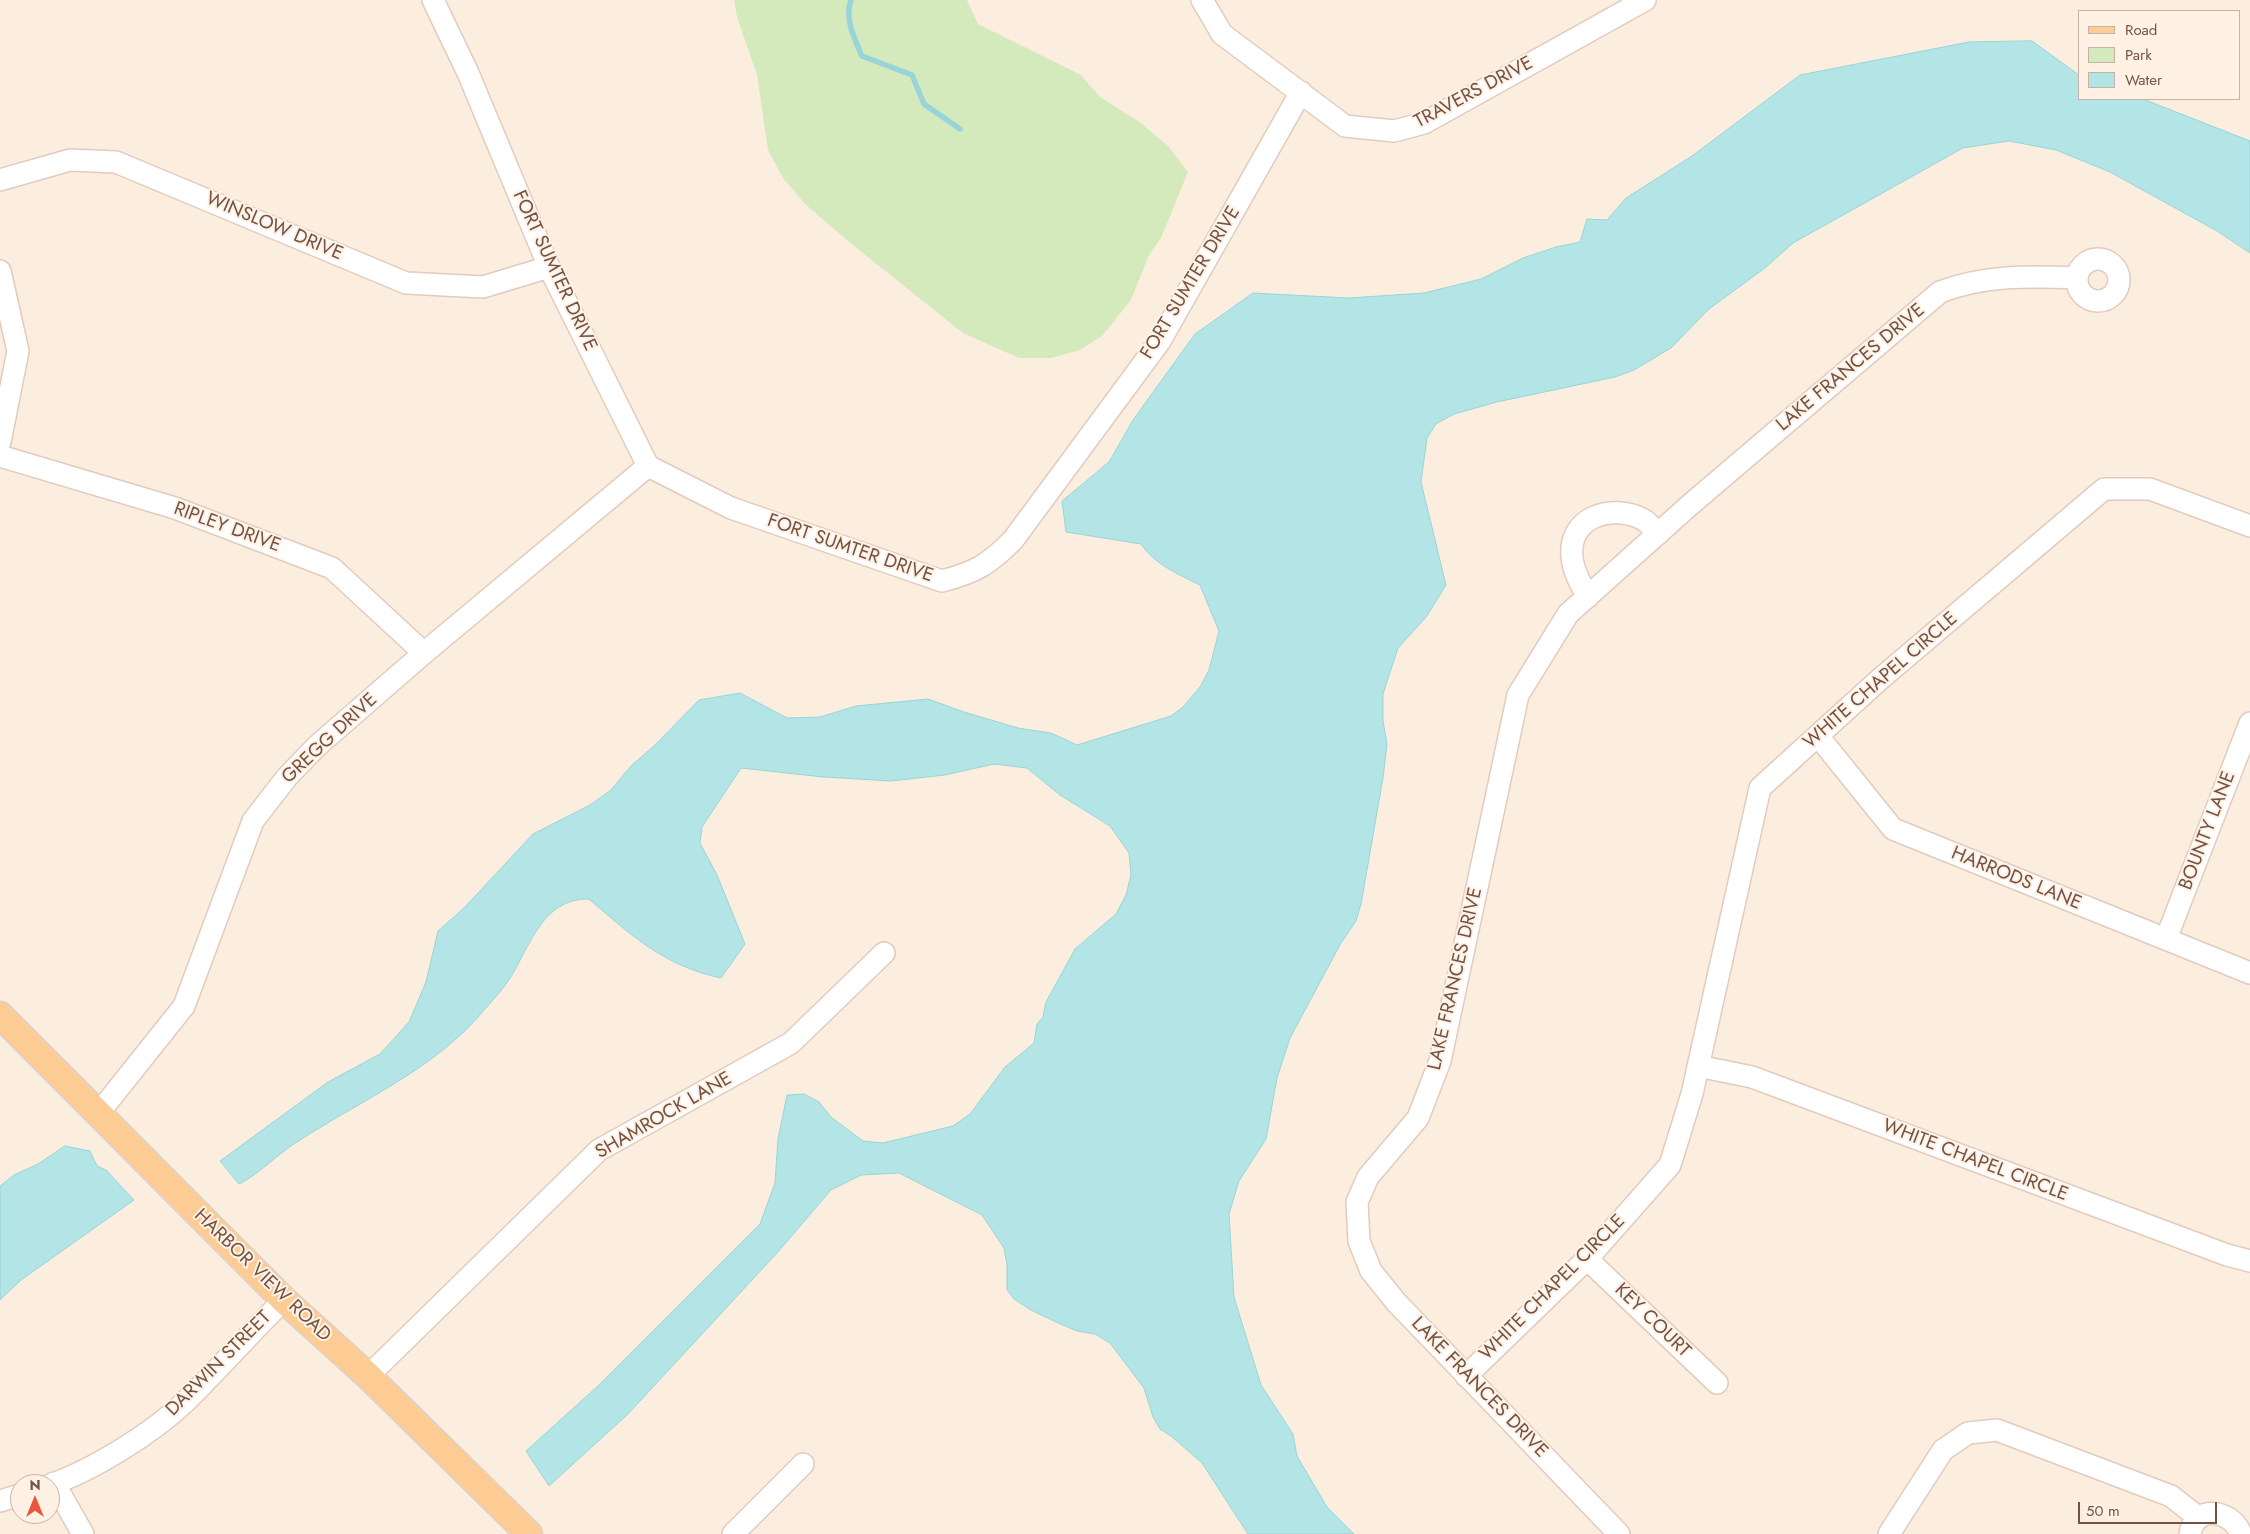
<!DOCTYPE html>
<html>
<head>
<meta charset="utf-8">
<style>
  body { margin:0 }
  #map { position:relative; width:2250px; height:1534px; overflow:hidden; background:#fceede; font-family:Jost,sans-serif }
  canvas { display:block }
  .legend { position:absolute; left:2078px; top:10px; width:162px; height:90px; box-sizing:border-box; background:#fff2e5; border:1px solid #c7b2a5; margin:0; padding:6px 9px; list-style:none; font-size:15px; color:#735246 }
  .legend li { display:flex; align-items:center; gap:10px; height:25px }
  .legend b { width:25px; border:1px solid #c7b2a5 }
  .north { position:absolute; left:10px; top:1474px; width:50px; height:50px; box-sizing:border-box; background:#fff2e5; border:1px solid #c7b2a5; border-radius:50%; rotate:0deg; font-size:14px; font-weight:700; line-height:20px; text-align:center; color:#735246 }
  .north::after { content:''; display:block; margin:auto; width:18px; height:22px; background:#ea5440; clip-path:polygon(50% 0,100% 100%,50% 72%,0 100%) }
  .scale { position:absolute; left:2078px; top:1502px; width:139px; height:22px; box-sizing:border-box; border:2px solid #735246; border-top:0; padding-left:6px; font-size:15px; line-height:18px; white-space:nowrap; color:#735246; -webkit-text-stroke:4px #fff2e5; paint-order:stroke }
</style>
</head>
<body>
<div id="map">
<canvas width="2250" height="1534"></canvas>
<ul class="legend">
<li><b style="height:6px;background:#fdcc95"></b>Road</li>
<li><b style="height:14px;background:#d4eabd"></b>Park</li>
<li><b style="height:14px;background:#b3e4e6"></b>Water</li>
</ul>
<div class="north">N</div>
<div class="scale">50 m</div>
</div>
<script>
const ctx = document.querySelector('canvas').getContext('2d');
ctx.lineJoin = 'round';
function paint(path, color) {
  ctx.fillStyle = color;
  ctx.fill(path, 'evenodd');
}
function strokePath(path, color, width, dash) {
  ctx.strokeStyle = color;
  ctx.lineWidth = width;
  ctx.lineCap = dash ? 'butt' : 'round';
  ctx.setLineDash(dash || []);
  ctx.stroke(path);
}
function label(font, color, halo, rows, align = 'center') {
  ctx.font = font + ' Jost,sans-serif';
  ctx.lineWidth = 4;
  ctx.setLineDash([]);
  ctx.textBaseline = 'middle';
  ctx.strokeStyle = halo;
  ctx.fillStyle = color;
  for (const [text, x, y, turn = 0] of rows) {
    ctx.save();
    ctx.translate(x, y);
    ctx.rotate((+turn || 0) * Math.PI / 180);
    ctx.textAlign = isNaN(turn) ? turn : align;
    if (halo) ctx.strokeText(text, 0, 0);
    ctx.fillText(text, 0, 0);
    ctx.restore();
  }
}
paint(new Path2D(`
  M734,0h233l11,24 103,51 19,22 41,26 27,23 20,26 -27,66 -12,17 -18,45 -29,36 -22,14 -29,8h-32l-56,-25 -115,-92 -43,-37 -22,-26 -15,-28 -11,-75 -20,-58z`), '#d4eabd');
const water = new Path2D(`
  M2032,41l47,34v24h64l107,42v112l-33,-22 -107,-59 -54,-22 -47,-9 -46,7 -170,95 -28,25 -56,41 -38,39 -37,22 -19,7 -118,25 -43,12 -18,10 -9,14 -6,44 25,103 -19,31 -29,32 -15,46v27l4,23 -4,34 -22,126 -5,17 -15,22 -51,95 -13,40 -11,61 -27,42 -10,33 5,83 27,88 32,49 4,22 30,51 27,27h-106l-46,-71 -31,-27 -11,-7 -7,-12 -9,-29 -34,-45 -15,-9 -18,-3 -21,-9 -25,-12 -17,-11 -7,-9v-25l-3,-17 -22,-33 -83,-42 -38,2 -30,15 -54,63 -149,161 -79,72 -23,-35 73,-66 161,-161 15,-41 3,-44 9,-44 17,-1 15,8 12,15 32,24 20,2 70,-17 17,-12 35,-47 29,-24 3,-19 6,-7 3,-15 29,-53 41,-35 10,-19 5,-20 -2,-22 -19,-27 -50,-31 -33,-27 -33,-4 -49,11 -54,6 -68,-4 -82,-9 -39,59 -2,16 17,32 28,69 -24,34c-57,-12 -90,-43 -132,-79 -47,-1 -59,48 -80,81 -7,10 -16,20 -24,29 -49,60 -124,91 -188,133 -21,13 -36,31 -58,42l-19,-23 108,-79 52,-28 29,-32 17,-40 12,-51 25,-22 70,-75 57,-29 21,-15 20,-24 25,-22 43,-44 41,-7 47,25 33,-1 36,-11 72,-7 36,13 54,16 33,5 26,12 94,-29 12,-9 17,-20 9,-17 10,-39 -19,-46c-22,-11 -45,-20 -59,-41l-75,-12 -4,-31 47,-39 24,-42 62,-86 58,-41 96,5 75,-5 57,-14 42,-21 33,-11 24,-5 7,-23 20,1 19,-22 66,-42 108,-81 169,-33z
  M65,1146l25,5 7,15 9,4 28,30 -113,80 -21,20v-114l14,-11 24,-11z`);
paint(water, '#b3e4e6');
strokePath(water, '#99d4d8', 1);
strokePath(new Path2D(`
  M851,0c-7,18 4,40 11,56l50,19 12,29 36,25`), '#99d4d8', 5.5);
const minor = new Path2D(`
  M433,0l35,73 81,194 99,199 83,42 211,73c34,-9 46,-16 71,-41l147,-199 141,-249
  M1202,0l20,34 123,92 49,5 30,-8 221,-123
  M0,180l70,-20 46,2 290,121 77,4 66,-20
  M2077 280a21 21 0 1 1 42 0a21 21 0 1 1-42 0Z
  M0,271l18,80 -18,91
  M0,456l175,52 157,60 92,85
  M1588,597c-7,-12 -15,-26 -16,-40 -4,-41 41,-54 72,-37 5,3 10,10 14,14
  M1818,736l75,93 357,144
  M2166,939l84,-216
  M1698,1066l54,11 475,178 23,6
  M98,1114l86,-108 69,-185 34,-44 30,-31 107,-93 224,-187
  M1587,1259l130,124
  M368,1376l231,-226 192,-107 93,-90
  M1466,1376l121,-117 83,-94 22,-71 68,-306 119,-108 225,-191h46l100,37
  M54,1483l29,51
  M50,1485c43,-15 103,-52 136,-84 33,-32 64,-68 98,-101
  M0,1501l20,-6
  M733,1534l70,-70
  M1619,1534l-223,-232 -25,-31 -12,-30 -2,-39 11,-25 50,-59 22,-57 78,-366 50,-81 123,-110 249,-212c44,-17 90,-16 137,-14
  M1889,1534l54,-84 25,-17 29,-3 174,66 28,22
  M2190,1534c4,-29 41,-26 51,0`);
const major = new Path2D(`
  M0,1015l284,285 84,76 161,158`);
strokePath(minor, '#e2cbbe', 24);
strokePath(major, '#dbd2cf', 29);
strokePath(minor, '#fff', 21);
strokePath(major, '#fdcc95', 26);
label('19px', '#735246', '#fff2e5', [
  ["TRAVERS DRIVE",1474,93,-28],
  ["WINSLOW DRIVE",274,227,23],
  ["FORT SUMTER DRIVE",554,271,65],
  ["FORT SUMTER DRIVE",1191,283,-59],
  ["LAKE FRANCES DRIVE",1851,368,-40],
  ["RIPLEY DRIVE",227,528,20],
  ["FORT SUMTER DRIVE",850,549,19],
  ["WHITE CHAPEL CIRCLE",1881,681,-41],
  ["GREGG DRIVE",330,739,-43],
  ["BOUNTY LANE",2208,831,-69],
  ["HARRODS LANE",2016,879,22],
  ["LAKE FRANCES DRIVE",1456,979,-77],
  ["SHAMROCK LANE",664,1116,-30],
  ["WHITE CHAPEL CIRCLE",1975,1161,21],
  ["HARBOR VIEW ROAD",262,1276,44],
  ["WHITE CHAPEL CIRCLE",1553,1288,-45],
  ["KEY COURT",1652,1321,44],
  ["DARWIN STREET",219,1364,-45],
  ["LAKE FRANCES DRIVE",1479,1388,46]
]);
</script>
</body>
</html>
